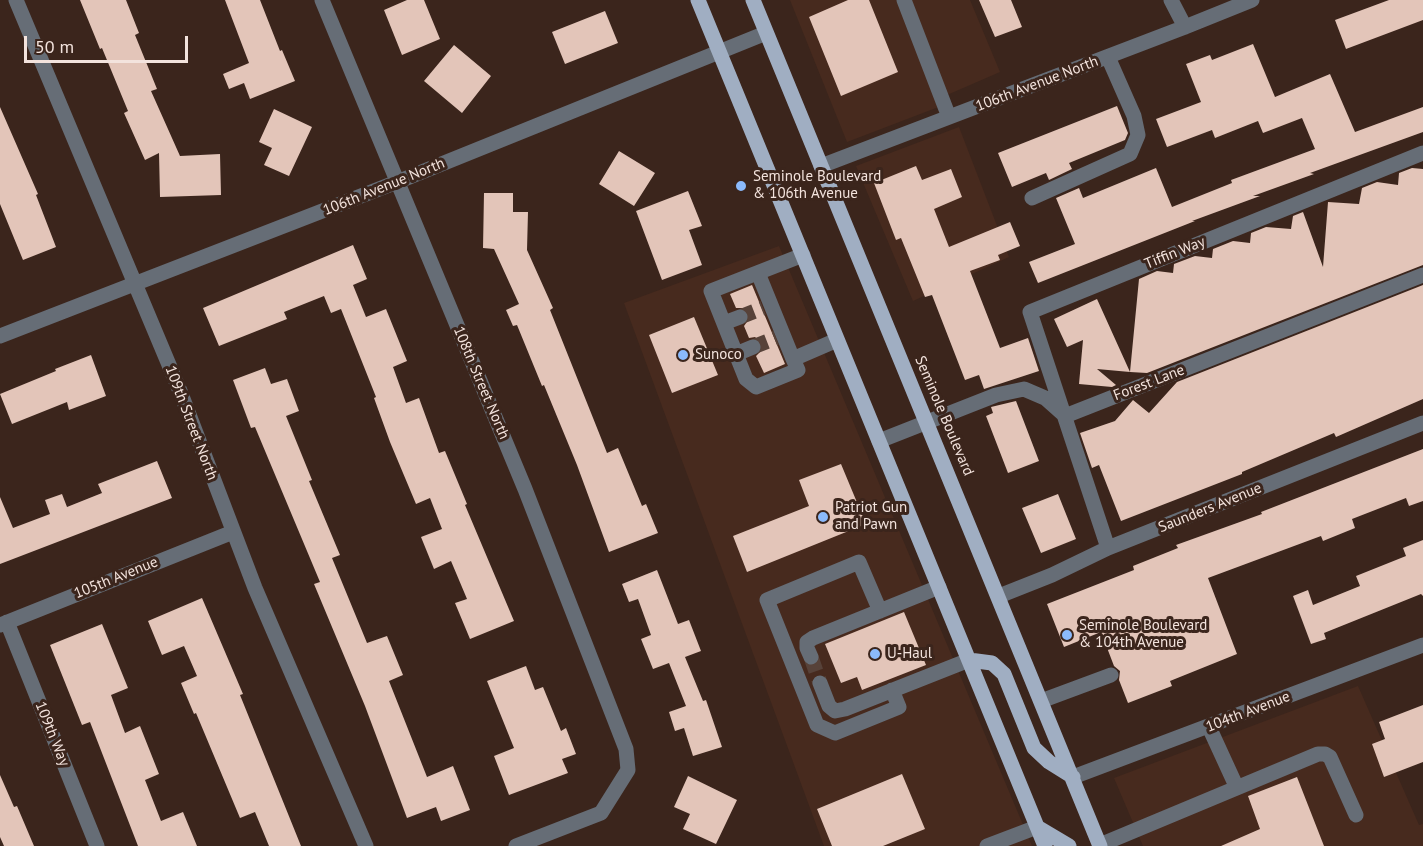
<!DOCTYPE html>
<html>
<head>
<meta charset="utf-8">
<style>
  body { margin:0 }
  #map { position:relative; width:1423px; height:846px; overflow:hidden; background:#3b251c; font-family:"PT Sans",sans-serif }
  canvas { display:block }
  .scale { position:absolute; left:24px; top:36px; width:164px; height:27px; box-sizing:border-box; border:3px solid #f3e3dd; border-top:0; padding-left:8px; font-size:18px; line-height:21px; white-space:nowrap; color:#f3e3dd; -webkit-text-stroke:4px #3b251c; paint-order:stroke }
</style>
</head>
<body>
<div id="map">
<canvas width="1423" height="846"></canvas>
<div class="scale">50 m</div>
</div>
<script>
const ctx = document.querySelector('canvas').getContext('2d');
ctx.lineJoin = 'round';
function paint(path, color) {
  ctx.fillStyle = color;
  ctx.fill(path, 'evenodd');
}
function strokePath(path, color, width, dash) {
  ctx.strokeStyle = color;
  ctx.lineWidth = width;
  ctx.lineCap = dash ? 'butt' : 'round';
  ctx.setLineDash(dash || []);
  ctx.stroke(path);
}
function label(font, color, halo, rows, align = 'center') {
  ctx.font = font + ' "PT Sans",sans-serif';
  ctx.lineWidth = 6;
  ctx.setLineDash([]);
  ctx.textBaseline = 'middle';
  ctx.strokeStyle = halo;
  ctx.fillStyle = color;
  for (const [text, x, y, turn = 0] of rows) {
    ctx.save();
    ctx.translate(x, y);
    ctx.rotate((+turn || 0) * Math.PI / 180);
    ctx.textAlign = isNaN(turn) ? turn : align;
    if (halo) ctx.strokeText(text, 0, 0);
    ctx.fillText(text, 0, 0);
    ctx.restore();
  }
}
paint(new Path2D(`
  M790,0h180l30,72 -53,23 2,8 -102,39z
  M959,127l50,130 -96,44 -57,-135z
  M779,246l253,600h-208l-200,-543z
  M1358,686l61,139 4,-1v22h-280l-29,-68z`), '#472a1e');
paint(new Path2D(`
  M80,0h46l13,33 -4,2 22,54 -6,2 29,65 40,-2 1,41 -61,2 -1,-44 -14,7 -21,-47 4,-2 -26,-63 -2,1z
  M225,0h35l20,51 2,-1 13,31 -45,18 -6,-16 -15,6 -6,-15 26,-11z
  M407,0h17l16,39 -38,16 -18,-45z
  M848,0h21l29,72 -57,24 -32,-79z
  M979,0h32l11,27 -27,10z
  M1389,0h34v20l-77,29 -11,-29z
  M605,11l13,32 -53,21 -13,-32z
  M1253,44l22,53 55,-23 25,58 68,-25v25l-113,41 4,1 -61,22h7l-68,25h3l-157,62 -9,-21 46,-18 -19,-46 23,-10 4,10 73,-30 16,39 60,-24 -1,-3 84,-31 -13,-31 -39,15 -5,-12 -43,17 -3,-8 -45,17 -11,-28 45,-17 -15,-38 24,-9 2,5z
  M454,45l37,31 -29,37 -38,-32z
  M1117,106l11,27 -3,7 -56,23 3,6 -23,11 -3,-7 -34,14 -14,-34z
  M0,107l38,87 -2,1 20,52 -33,13 -23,-56z
  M274,109l38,18 -23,49 -25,-11 8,-17 -13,-6z
  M619,151l36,22 -21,33 -35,-22z
  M916,166l6,14 29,-11 11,28 -28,12 15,38 61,-25 10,24 -22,9 2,5 -30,11 30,77 28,-10 11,33 -55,18 -5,-14 -14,5 -33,-85 -7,2 -24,-59 -5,2 -22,-57z
  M1412,168l11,1v96l-276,108 -17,-1 9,-93 18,-8 16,2 1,-9 21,-8 17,2 1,-9 20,-8 17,2 1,-10 15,-6 25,2 2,-13 10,-4 20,55 5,-65 31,2 3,-16 15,-6 21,3 1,-12z
  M688,191l14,35 -13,4 13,35 -40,15 -26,-69z
  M484,193h29v19h15l-1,38 26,58 -3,2 57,143 11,-5 24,58 4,-2 12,29 -49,19 -32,-87 -33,-80 -2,1 -25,-61 -4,1 -7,-16 13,-6 -25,-55 -11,-1z
  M353,245l14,34 -14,6 13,32 20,-8 21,52 -14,6 13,36 13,-5 20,55 6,-2 22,53 -2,1 49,116 -44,18 -15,-36 12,-4 -16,-38 -17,8 -13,-32 21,-8 -12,-31 -14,6 -26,-62 -16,-44 2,-1 -35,-88 -10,4 -7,-17 -40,16 3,7 -68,27 -16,-38z
  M752,285l33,79 -21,9 -8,-17 7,-7 -1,-6 -7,-6 -6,1 -5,-12 5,-7v-6l-7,-5h-6l-6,-14z
  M1423,285v114l-87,38 -2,-4 -92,39v2l-121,47 -22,-56 -7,3 -12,-35 35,-12 18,-21 16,13 28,-31z
  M1097,299l33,73 -33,-3 19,16 -4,2 -33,-3 4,-44 -16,7 -13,-28z
  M694,317l24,58 -46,18 -23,-58z
  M91,355l15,41 -37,14 -2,-8 -55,22 -12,-30 56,-23 -1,-2z
  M265,368l6,16 16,-5 12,32 -13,5 26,64 -3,1 31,74 -8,3 35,85 20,-7 16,39 -14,6 38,96 26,-11 17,44 -29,11 -5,-14 -29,11 -42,-112 -51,-122 6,-2 -65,-155 -4,1 -18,-48z
  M1016,401l23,60 -31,12 -22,-57 7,-3 -2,-6z
  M1423,449v52l-14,5 -3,-8 -54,21 3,9 -32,13 -2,-5 -113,42 29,76 -67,27 2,5 -44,17 -9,-23 1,-9 -6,-5 -13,-34 -37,15 -17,-43 87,-34 -1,-4 45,-18 -2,-3 86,-31 -1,-2z
  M157,461l15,37 -172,66v-67l13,31 37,-14 -5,-14 17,-6 5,13 35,-14 -4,-9z
  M841,464l25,60 -119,48 -14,-36 76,-30 -10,-26z
  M1058,494l18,45 -35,14 -19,-45z
  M1423,540v56l-2,-2 -97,39 2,6 -15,5 -18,-48 15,-6 5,15 47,-19 -4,-10 50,-20 -3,-8z
  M657,570l21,54 11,-4 12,31 -16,6 18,44 3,-1 16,47 -29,9 -9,-28 -9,3 -6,-19 17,-6 -17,-43 -16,6 -12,-30 10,-4 -13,-36 -9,3 -7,-18z
  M202,598l41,96 -3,1 61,151h-32l-14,-34 -15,6 -44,-105 -2,1 -13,-31 16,-7 -13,-30 -22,9 -14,-34z
  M904,612l22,53 -64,25 -5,-13 -16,6 -16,-39z
  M102,624l26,64 -17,7 14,38 15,-7 19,48 -14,6 16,41 22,-9 14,34h-59l-48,-124 -8,3 -32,-80z
  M526,666l9,24 8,-3 18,44 5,-3 10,26 -14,5 6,14 -59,22 -15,-39 20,-8 -27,-67z
  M1423,705v57l-39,15 -12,-33 13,-5 -6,-17z
  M902,774l23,55 -42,17h-51l-15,-37z
  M0,775l14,32 3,-1 17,40h-30l-4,-9z
  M688,776l49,24 -21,44 -33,-15 7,-15 -16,-7z
  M1297,777l27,69h-103l39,-17 -12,-33z`), '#e3c5b9');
strokePath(new Path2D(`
  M740,317l23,-9
  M753,347l23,-9
  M811,657l9,26`), '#574239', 15, [15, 8]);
strokePath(new Path2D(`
  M16,0l164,391 75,197 111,258
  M322,0l203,489 101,260 2,21 -27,43 -85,33
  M904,0l45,117
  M1171,0l14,27
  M821,166l364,-139 67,-27
  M1032,198l98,-44 8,-19 -4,-19 -26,-59
  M803,255l-92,36 35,88 10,8 42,-17 -5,-11 44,-19
  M758,273l35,86
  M724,323l16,-6
  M0,336l397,-154 369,-149
  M736,354l17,-7
  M1065,416l358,-141
  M879,441l117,-46 28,-6 21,9 18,16
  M1108,548l-78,-236 393,-159
  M999,596l53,-21 56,-27 315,-125
  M880,611l-21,-49 -92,38 50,125 18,8 64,-26 -7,-17
  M7,622l90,224
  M0,625l233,-93
  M811,657l-4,-9v-6l6,-4 126,-51
  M820,683l9,23 6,5 10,-2 124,-49
  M1041,701l70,-26
  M1209,727l28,61
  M1073,777l350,-132
  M1100,845l218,-91h7l5,3 26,58
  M987,846l50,-19`), '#666d76', 15);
strokePath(new Path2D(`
  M698,0l347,846
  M753,0l347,846
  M969,660l23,3 12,11 30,74 15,14 24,15
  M1037,827l32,19`), '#a0aec2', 15);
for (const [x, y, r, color] of [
  [741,186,6,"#8bbafc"],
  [683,355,6,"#8bbafc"],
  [823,517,6,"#8bbafc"],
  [1067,635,6,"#8bbafc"],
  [875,654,6,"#8bbafc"]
]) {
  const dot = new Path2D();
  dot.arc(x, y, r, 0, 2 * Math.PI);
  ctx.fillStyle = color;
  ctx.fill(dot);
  strokePath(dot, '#3b251c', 2);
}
label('15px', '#f3e3dd', '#3b251c', [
  ["106th Avenue North",1037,84,-21],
  ["106th Avenue North",384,187,-22],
  ["Tiffin Way",1175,253,-22],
  ["108th Street North",481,383,67],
  ["Forest Lane",1149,383,-21],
  ["Seminole Boulevard",944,416,67],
  ["109th Street North",191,423,69],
  ["Saunders Avenue",1210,508,-22],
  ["105th Avenue",116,578,-22],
  ["104th Avenue",1248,712,-21],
  ["109th Way",52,734,68]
]);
label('15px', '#f3e3dd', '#3b251c', [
  ["Seminole Boulevard",753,177],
  ["& 106th Avenue",753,194],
  ["Sunoco",695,355],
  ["Patriot Gun",835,508],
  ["and Pawn",835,525],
  ["Seminole Boulevard",1079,626],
  ["& 104th Avenue",1079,643],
  ["U-Haul",887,654]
], 'left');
</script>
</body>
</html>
